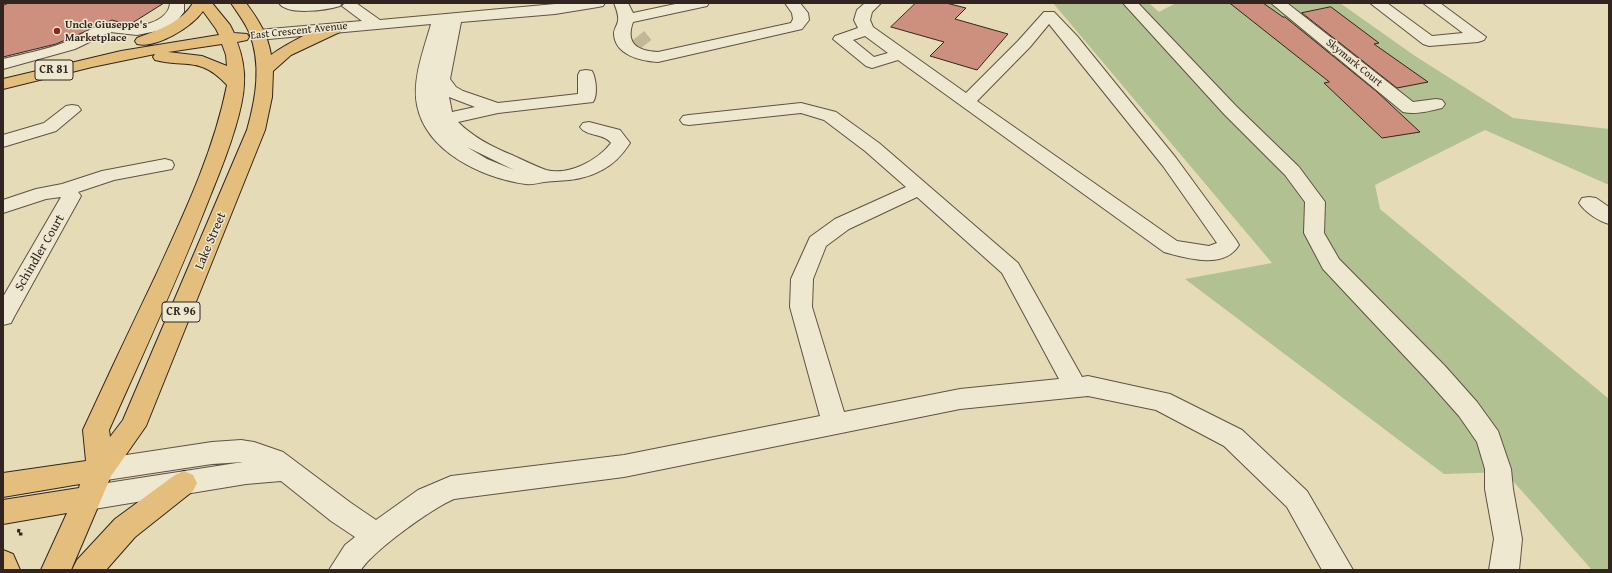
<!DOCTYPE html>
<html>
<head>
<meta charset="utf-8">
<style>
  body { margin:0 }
  #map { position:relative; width:1612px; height:573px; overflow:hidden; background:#e6dbb7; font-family:"Gentium Book Plus",serif }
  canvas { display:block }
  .frame { position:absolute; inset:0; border:4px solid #322520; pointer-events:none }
</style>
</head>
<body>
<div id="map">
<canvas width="1612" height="573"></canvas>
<div class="frame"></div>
</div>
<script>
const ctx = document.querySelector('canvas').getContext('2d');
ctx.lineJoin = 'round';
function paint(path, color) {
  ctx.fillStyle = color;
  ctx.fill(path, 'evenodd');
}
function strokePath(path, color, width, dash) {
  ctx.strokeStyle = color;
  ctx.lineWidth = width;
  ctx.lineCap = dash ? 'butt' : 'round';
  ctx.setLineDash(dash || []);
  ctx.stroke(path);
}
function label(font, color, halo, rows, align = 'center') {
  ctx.font = font + ' "Gentium Book Plus",serif';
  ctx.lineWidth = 3;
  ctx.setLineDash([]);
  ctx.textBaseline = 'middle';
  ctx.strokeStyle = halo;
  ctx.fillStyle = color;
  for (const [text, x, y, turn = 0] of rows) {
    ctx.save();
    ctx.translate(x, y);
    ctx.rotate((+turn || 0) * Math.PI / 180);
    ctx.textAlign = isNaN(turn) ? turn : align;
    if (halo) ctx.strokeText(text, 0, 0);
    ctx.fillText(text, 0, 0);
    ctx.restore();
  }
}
paint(new Path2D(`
  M1053,3h96l10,9 17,-9h164l75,53 98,62 96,11v56l-124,-55 -110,55 5,24 229,190v171h-17l-87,-98 -61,2 -259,-195 87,-16z`), '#b1c191');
const building = new Path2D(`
  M9,3h155l-35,22 -17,-5 -56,24 -53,13v-51z
  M916,3h30l20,5 -11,11 53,15 -31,36 -47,-14 14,-14 -53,-15z
  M1230,3h33l20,14h2l91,74 44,41 -38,6 -58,-55 5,-1z
  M1331,7l48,36 -5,1 54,38 -31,6 -95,-75z`);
paint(building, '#cd8f7e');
strokePath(building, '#322520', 1);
strokePath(new Path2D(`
  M638,36l7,9`), '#c2b799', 16, [16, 8]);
const minor = new Path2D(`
  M170,3h14v9l-7,9 -15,9 -25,5 -27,-3 -35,17 -72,20v-10c20,-5 42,-9 60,-16 17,-7 31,-17 49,-22 3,1 6,3 8,4 16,5 49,-3 50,-22z
  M279,3h63l-2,3c-13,4 -53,10 -61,-3z
  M345,3h11l24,17 186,-17h39l-2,3 -5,1 -43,7 -94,8 -11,57 6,8 7,4 35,12 80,-9v-19l2,-4 6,-1 6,1c4,7 6,24 1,31l-95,11 -40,9c15,15 34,25 54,33 11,5 23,11 34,15 23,6 52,-10 65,-27 -7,-10 -24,-6 -31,-16l3,-4 6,-1 31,8 10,13c-7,11 -16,21 -28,27 -19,11 -38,10 -58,12 -6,1 -12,3 -18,2 -43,-6 -100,-32 -109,-79 -5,-26 7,-56 14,-81l-173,16 -6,-2 -2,-3 2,-3 6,-2 104,-9 -20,-15zM449,97l26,10 -23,5zM467,147l47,23 -27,-11z
  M614,3h14l5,10 47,-10h29l-2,3 -74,16c-8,22 5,29 25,30l133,-29 2,-4 -1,-6 -7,-10h15l8,10 1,7 -7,9 -144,33c-17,-1 -44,-7 -44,-29 0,-4 3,-7 4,-12 1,-6 -2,-13 -4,-18z
  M865,3h16l-9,9 -2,8 3,7 93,66 52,-52 26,-29h10l23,24 99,122 60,82 3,5c-15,25 -53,13 -75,7l-266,-192 -26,8 -6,-2 -33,-27 2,-3 23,-8 -4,-8 3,-10zM1049,24l114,142 54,77 -8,3 -32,-5 -200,-140 53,-54zM865,36l23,17 -14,4 -21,-17z
  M1123,3h15l98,103 63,61 26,35 -1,31 15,26 106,107 32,36 21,29 13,38 2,20 9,50 -3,31h-30l5,-31 -9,-50v-20l-8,-27 -18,-26 -32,-36 -104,-111 -19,-36 1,-31 -20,-27 -61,-61z
  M1271,3h16l126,99 23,-3 6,1 3,4 -3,4c-12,3 -27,7 -39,4z
  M1370,3h17l45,33 31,-3 -40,-30h17l46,34 -2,3 -6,2 -49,4 -6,-2z
  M801,103l35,9 43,31 139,120 64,114 6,-1 82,18 72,36 65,61 46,79h-31l-35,-63 -63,-61 -68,-36 -68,-14 -128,13 -336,68 -170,22c-23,10 -80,51 -93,71h-32l16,-25 10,-8 -24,-16 -50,-40 -35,3 -158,26 -10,-4 -4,-8 4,-8 10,-4 155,-24 -31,2 -112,17 -9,-3 -4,-8 4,-8 9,-3 112,-17 29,-2 13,2 29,10 68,51 25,17 42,-30 33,-14 173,-21 196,-39 -30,-109 1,-28 19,-42 25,-18 71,-32 -41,-36 -41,-31 -23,-7 -112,12 -6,-1 -3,-4 3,-4 6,-1zM917,197l85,76 57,106 -99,10 -116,23 -32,-105 1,-28 13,-33 23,-17z
  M72,105l6,1 3,4 -25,21 -53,16v-12l41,-12 22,-17z
  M165,159l7,2 2,4 -2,4 -58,11 -36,12 3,4 -67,121 -3,6 -8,2v-28l58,-100 -15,2 -43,14v-13l33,-11 26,-5 40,-13z
  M1589,197l7,1 13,9v17c-11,-3 -24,-12 -30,-21l3,-5z`);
const major = new Path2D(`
  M193,3h19l18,22 4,8 13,1 2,3 -2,3 -10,2c5,13 8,28 7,42 -1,30 -21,81 -33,110 -31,80 -67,158 -102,236l1,7 13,-17 124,-290c9,-32 15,-66 2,-98 -5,-11 -12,-20 -18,-29h15c12,16 22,32 25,52 12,-9 58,-35 73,-31l2,3 -2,3 -53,25 -18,16 -1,26 -7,33 -119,296 -35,50 -40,94h-30l26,-57 -64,11v-24l76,-12 1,-4 -77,13v-24l83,-12 -3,-31c24,-52 48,-103 73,-155 28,-61 58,-124 71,-190 -27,-29 -40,-17 -72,-25l-2,-3 2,-3 -63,13 -89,22v-10l118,-28 98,-16 -3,-6 -13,-18c-11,16 -47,38 -66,33l-2,-3 2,-3c21,-8 44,-15 56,-35zM222,44l4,11 1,11 -25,-10 -34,-4z
  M184,471l9,4 4,8 -4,8 -58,46 -29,33h-34l5,-10 38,-41 60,-44z
  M3,550l10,4 7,16h-17z`);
strokePath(minor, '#5f5246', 2);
strokePath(major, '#322520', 2);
strokePath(new Path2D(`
  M19,529l-1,5h6`), '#322520', 3, [3.5, 2.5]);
paint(minor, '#efe8d0');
paint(major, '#e3be7c');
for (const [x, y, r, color] of [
  [57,31,4,"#8f2418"]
]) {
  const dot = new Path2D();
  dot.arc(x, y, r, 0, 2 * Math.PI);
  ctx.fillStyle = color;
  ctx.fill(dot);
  strokePath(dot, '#efe8d0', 1.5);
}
label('bold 11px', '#322520', '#efe8d0', [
  ["Uncle Giuseppe's",65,25],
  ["Marketplace",65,38]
], 'left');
label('11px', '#322520', '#efe8d0', [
  ["East Crescent Avenue",299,31,-6],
  ["Skymark Court",1354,63,39]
]);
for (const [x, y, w] of [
  [54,70,38],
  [181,312,38]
]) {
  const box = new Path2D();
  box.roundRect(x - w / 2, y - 10, w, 20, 3);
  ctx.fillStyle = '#efe8d0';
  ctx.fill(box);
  strokePath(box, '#322520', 1);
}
label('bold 12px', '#322520', null, [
  ["CR 81",54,70],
  ["CR 96",181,312]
]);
label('13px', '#322520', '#efe8d0', [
  ["Lake Street",211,241,-67],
  ["Schindler Court",40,253,-60]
]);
</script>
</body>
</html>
